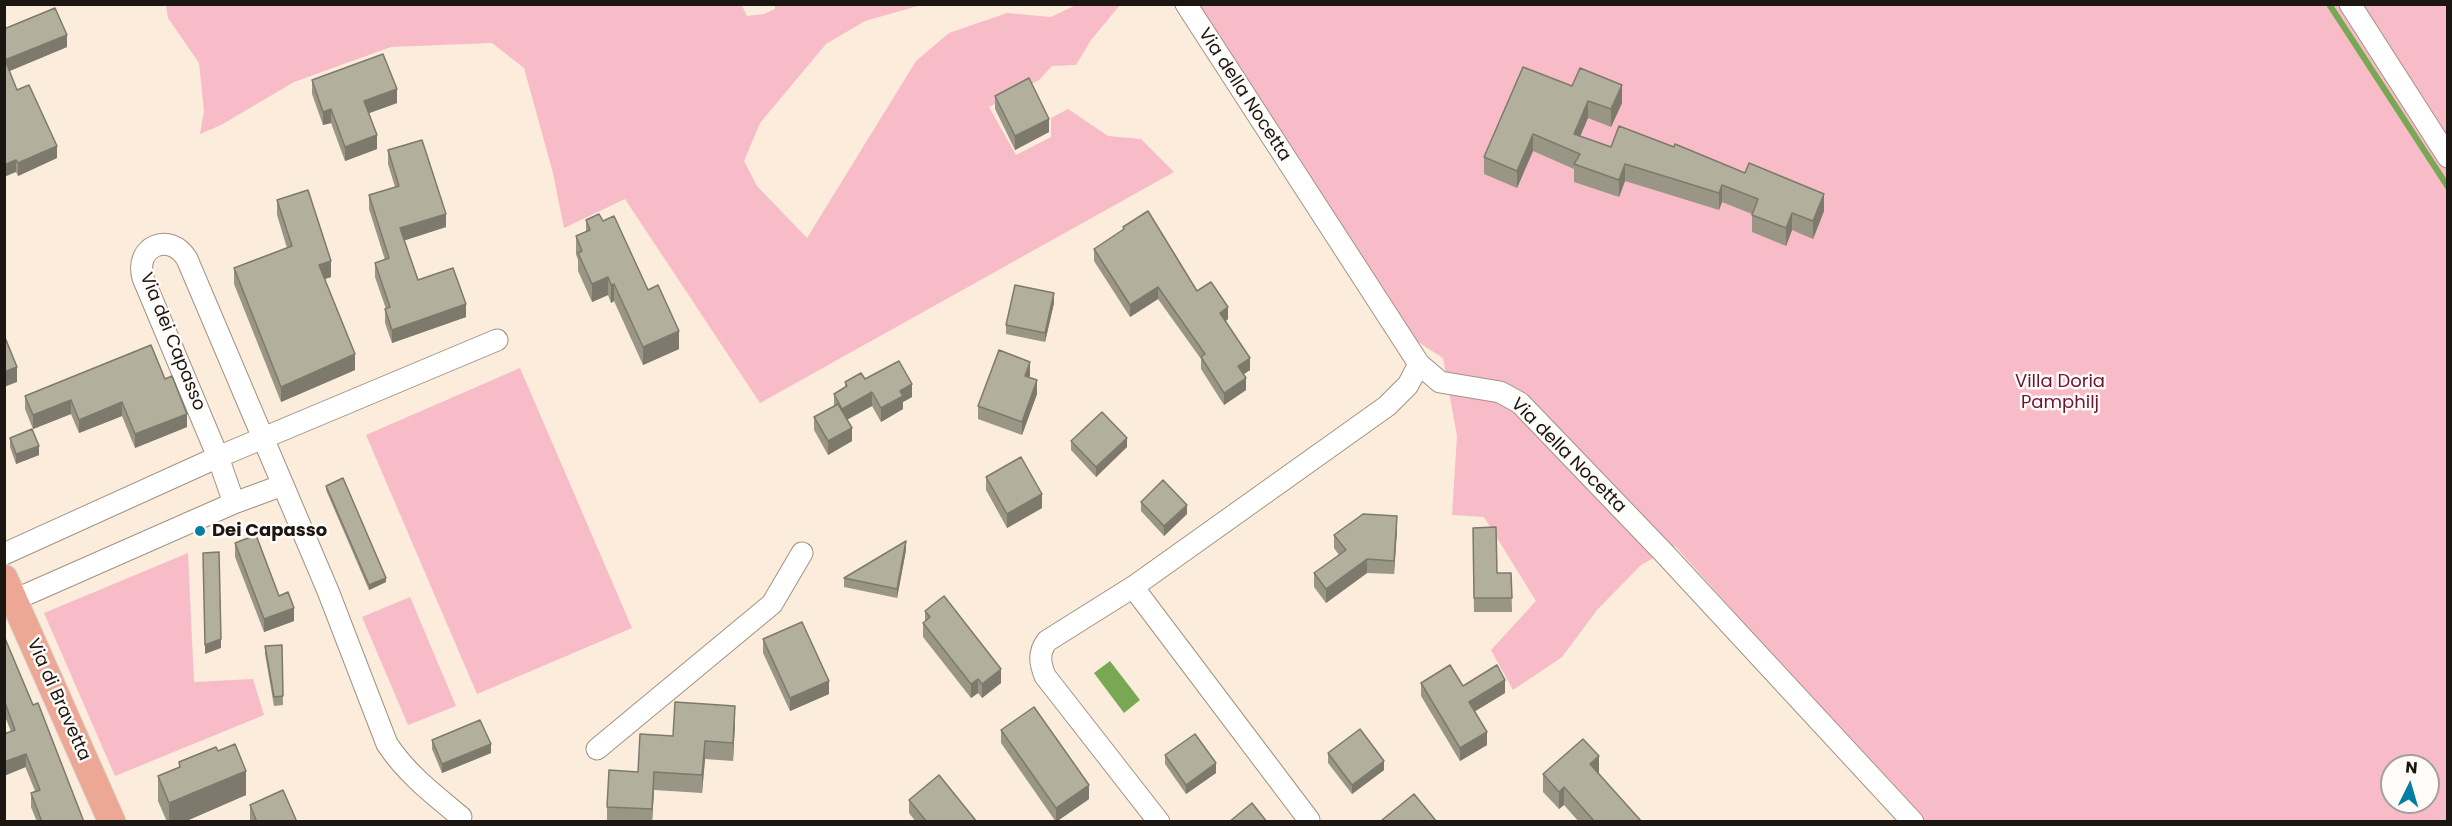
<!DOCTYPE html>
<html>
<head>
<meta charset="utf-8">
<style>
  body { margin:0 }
  #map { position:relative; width:2452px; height:826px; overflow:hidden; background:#fbecdb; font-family:Poppins,sans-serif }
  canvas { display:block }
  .frame { position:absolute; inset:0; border:6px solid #1b1611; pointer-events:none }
  .north { position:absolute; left:2380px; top:754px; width:60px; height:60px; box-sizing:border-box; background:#fefbf8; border:2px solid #a39f9c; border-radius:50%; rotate:5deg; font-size:16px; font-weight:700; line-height:24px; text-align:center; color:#1b1611 }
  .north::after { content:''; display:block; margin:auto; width:21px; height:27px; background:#057da4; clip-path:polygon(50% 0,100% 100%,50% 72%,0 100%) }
</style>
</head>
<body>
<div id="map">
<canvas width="2452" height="826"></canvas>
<div class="frame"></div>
<div class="north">N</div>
</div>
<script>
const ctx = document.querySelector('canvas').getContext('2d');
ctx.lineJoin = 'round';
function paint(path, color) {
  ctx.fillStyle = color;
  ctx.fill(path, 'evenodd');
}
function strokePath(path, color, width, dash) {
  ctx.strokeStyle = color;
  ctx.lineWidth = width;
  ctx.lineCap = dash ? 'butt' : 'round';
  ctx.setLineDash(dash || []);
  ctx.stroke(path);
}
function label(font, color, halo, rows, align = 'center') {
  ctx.font = font + ' Poppins,sans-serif';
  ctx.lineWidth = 5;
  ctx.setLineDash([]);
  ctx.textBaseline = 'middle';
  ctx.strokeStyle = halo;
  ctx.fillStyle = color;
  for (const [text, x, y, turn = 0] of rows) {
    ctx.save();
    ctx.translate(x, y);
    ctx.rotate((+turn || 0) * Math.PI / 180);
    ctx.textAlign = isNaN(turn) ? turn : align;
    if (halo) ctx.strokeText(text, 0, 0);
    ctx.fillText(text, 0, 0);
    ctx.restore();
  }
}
paint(new Path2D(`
  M741,4l6,12 17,-2 11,-5v-4h146l-56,16 -39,23 -66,79 -16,38 13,25 50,52 109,-177 33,-28 58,-20 44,4 25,-12h44l-29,35 -15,25 -24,1 -13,14 -50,27 27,48 35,-18v-19l17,-9 40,27 33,3 33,33 -414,231 -135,-204 -61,29 -11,-55 -29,-105 -32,-25 -101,4 -97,35 -73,43 -21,9 4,-23 -5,-48 -31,-45 -2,-13z
  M1192,5h1255v816h-525l-247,-275 -34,19 -44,45 -35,47 -49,33 -22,-40 45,-49 -52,-84 -32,-2 5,-79 -14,-78 -25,-16 -149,-216zM2392,766h36v36h-36z
  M520,368l112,260 -155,66 -111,-259z
  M188,553l6,129 59,-3 11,36 -149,61 -71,-163z
  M410,597l46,109 -48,19 -46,-108z`), '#f7bcc8');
paint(new Path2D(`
  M1110,661l30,39 -16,13 -30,-40z`), '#78a853');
strokePath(new Path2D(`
  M2329,4l119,183`), '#78a853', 6);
const minor = new Path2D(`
  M1186,4l233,360 21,18 60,10 20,11 144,150 249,269
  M2350,4l98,153
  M234,503l-16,-46 -75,-179c-9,-32 27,-47 44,-19l141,332 59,153c20,30 46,50 74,73
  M4,554l214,-97 279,-117
  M1133,587l176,233
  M14,600l220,-97 49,-18
  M597,749l175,-145 30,-51
  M1159,822l-114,-146c-5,-13 -7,-23 2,-35l86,-54 254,-181 21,-21 11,-21`);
const major = new Path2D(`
  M4,578l108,244`);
strokePath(minor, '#a19384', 23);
strokePath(major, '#d6d5d4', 29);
strokePath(minor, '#fff', 21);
strokePath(major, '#eca894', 27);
paint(new Path2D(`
  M4,29l63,18 -58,24 8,19 40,68 -39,18 -2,-4z
  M312,80l85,23 -28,10 8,36 -32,12 -14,-38 -8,2 -11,-31z
  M1572,86l50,17 -11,24 -23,-9 -8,18 31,11 213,64 -11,28 -21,-9 -6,16 -34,-14v-18l-30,-12 -3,8 -94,-29 -6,16 -45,-15v-13l-41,-18 -16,37 -33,-14v-17z
  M995,96l54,36 -34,18 -20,-41z
  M388,150l58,77 -42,13 14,40 48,37 -74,26 -7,-20v-14h1l-11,-32v-14l10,-3 -16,-51v-14l26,-8 -7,-23z
  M277,200l54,77 -6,2 30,91 -74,32 -47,-118v-16l53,-20 -10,-33z
  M586,220l17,1 45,69 31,59 -36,16 -29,-64 -3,2 -3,-8 -16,7 -14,-31v-11l-2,-6v-18l10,-4z
  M1123,227l105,92 -2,2 24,49 -6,4 2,16 -22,15 -23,-36v-10l-43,-60 -28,18 -36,-56v-12l29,-19z
  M1054,303l-9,39 -39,-8v-9z
  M1030,375l-1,3 8,16 -15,41 -44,-16v-13z
  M165,379l22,48 -52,21 -13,-32 -43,17 -8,-19 -38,15 -8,-20v-13z
  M865,379l47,18 -9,5v7l-22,13 -9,-16 -25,14 5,21 -24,14 -14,-25v-13l20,-11v-12l11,-6v-6z
  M10,438l29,17 -23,9 -6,-17z
  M1071,441l56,6 -31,30 -25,-27z
  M986,477l56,31 -35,20 -21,-38z
  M326,486l60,96 -17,8 -43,-100z
  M1141,502l46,12 -23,22 -23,-25z
  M1473,528l24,45h14l1,39h-38z
  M1397,530l-3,44 -27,-1 -41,30 -12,-16v-14l25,-18 -5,-7v-13z
  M235,543l44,53 15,25 -30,11 -29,-75z
  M906,550l-9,48 -53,-11v-9z
  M925,611l76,72 -19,15 -4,-5 -7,5 -48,-61v-14l2,-1z
  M4,636l29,69 51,117h-47l-6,-15v-14l4,-2 -31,-77z
  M763,639l66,55 -39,17 -27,-58z
  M282,645l1,60 -9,1 -9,-52v-8z
  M1421,683l42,3 42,7 -30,18 12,34 -27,16 -39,-65z
  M735,723l-2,38 -28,-2 -3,34 -48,-3 -2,32h-45v-15l31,-35 35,-36z
  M1001,730l88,69 -33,23 -55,-79z
  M432,740l59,13 -49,20 -10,-24z
  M218,751l28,44 -62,27h-17l-9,-21v-25l21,-9v-5z
  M1328,753l56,17 -32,24 -24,-31z
  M1165,755l51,18 -30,21 -21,-30z
  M1599,773l-1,1 44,48h-63l-15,-17 -5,4 -16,-17v-18z
  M909,800l68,22h-61l-7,-9z
  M250,805l47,17h-46l-1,-3z`), '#999686');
paint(new Path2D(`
  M67,35v12l-62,26v-13z
  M1622,85v18l-11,24v-18z
  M397,89v14l-33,12v-14z
  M1588,101v17l-14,33v-17z
  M331,109v14l-8,2v-13z
  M1049,119v13l-34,18v-14z
  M1533,134v17l-16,37v-17z
  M377,135v14l-32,12v-14z
  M57,146v12l-39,18v-13z
  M16,160v12l-12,5v-12z
  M1625,164v17l-6,16v-17z
  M1722,185v17l-3,8v-17z
  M1824,194v17l-11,28v-18z
  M1792,213v17l-6,16v-18z
  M446,214v13l-46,15v-14z
  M331,261v16l-12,4v-16z
  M608,277v18l-16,7v-18z
  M614,284v17l-3,2v-18z
  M1158,287v12l-28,18v-12z
  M1054,293v10l-9,39v-9z
  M466,304v13l-74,26v-13z
  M1228,307v12l-8,5v-11z
  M679,331v18l-36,16v-18z
  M355,354v16l-74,32v-15z
  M1250,358v12l-12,8v-12z
  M1030,362v13l-5,14v-13z
  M17,367v15l-13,5v-15z
  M1246,378v12l-22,15v-12z
  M1037,380v14l-15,41v-13z
  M912,384v13l-9,5v7l-22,13v-14l19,-17z
  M872,392v14l-30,16v-13z
  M71,400v14l-38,15v-14z
  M122,402v14l-43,17v-13z
  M187,414v13l-52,21v-14z
  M852,428v13l-24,14v-14z
  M1127,438v9l-31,30v-10z
  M39,446v9l-23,9v-10z
  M1042,494v14l-35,20v-14z
  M1187,505v9l-23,22v-10z
  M1397,516v14l-3,44v-13z
  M906,541v9l-9,48v-9z
  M1367,559v14l-41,30v-14z
  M386,578v4l-17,8v-5z
  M294,608v13l-30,11v-13z
  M221,639v9l-16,6v-9z
  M1001,669v14l-19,15v-14z
  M978,679v14l-7,5v-14z
  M1505,680v13l-36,22v-13z
  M829,681v13l-39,17v-13z
  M735,706v17l-2,38v-18z
  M1487,732v13l-27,16v-13z
  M705,741v18l-3,34v-18z
  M491,744v9l-49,20v-9z
  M26,754v13l-22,9v-14z
  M1599,756v17l-9,9v-18z
  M1384,761v9l-32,24v-9z
  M1216,763v10l-30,21v-9z
  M246,771v24l-62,27h-15v-19z
  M654,772v18l-2,32v-13z
  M1089,785v14l-33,23v-14z
  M1564,787v18l-5,4v-17z`), '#7d7a6d');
const building = new Path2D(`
  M55,8l12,27 -62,25 12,30 12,-5 28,61 -39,17 -2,-3 -12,5v-136z
  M383,54l14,35 -33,12 13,34 -32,12 -14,-38 -8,3 -11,-32z
  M1523,67l49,19 8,-18 42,17 -11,24 -23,-8 -14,33 37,13 8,-21 55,21 1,-3 70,29 4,-10 75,31 -11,27 -21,-8 -6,15 -34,-13 6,-16 -36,-14 -3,8 -94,-29 -6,16 -45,-16 6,-10 -47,-20 -16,37 -33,-14z
  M1029,78l20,41 -34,17 -20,-40z
  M422,140l24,74 -46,14 18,52 35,-12 13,36 -74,26 -7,-21 5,-2 -15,-44 14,-5 -20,-63 30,-9 -11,-36z
  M308,190l23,71 -12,4 36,89 -74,33 -47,-119 58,-22 -15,-46z
  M1148,211l49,80 14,-9 17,25 -8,6 30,45 -12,8 8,12 -22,15 -23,-36 4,-3 -47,-67 -28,18 -36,-56 30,-20 -1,-2z
  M599,214l4,7 11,-5 34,74 10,-5 21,46 -36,16 -29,-63 -3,1 -3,-8 -16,7 -14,-31 4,-2 -6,-15 14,-6 -4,-10z
  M1015,285l39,8 -9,40 -39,-8z
  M4,335l13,32 -13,5z
  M151,345l14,34 7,-3 15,38 -52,20 -13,-32 -43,18 -8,-20 -38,15 -8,-19z
  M999,350l31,12 -5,14 12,4 -15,42 -44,-16z
  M899,361l13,23 -12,7 3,5 -22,12 -9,-16 -30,17 -8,-15 13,-8 -2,-4 16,-9 4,6z
  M838,404l14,24 -24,13 -14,-24z
  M1102,412l25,26 -31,29 -25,-26z
  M32,429l7,17 -23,8 -6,-16z
  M1021,457l21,37 -35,20 -21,-37z
  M343,478l43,100 -17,7 -43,-99z
  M1163,480l24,25 -23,21 -23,-24z
  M1363,514l34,2 -3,45 -27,-2 -41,30 -12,-16 32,-23 -12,-15z
  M1496,527l1,46h14l1,25h-38l-1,-70z
  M256,535l23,61 9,-4 6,16 -30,11 -29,-76z
  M906,541l-9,48 -53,-11z
  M219,552l2,87 -16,6 -2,-92z
  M944,596l57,73 -19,15 -4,-5 -7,5 -48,-61 7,-6 -5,-6z
  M802,622l27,59 -39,17 -27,-59z
  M4,636l29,69 5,-2 46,119h-42l-11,-29 9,-3 -14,-36 -22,8v-28l11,-4 -11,-30z
  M282,645l1,51 -9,1 -9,-51z
  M1450,665l13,21 34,-21 8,15 -36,22 18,30 -27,16 -39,-65z
  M675,702l60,4 -2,37 -28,-2 -3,34 -48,-3 -2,37 -45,-2 2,-37 29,2 2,-38 33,2z
  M1034,707l55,78 -33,23 -55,-78z
  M480,720l11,24 -49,20 -10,-24z
  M1360,729l24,32 -32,24 -24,-32z
  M1195,734l21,29 -30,22 -21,-30z
  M1583,739l16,17 -9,8 52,58h-47l-31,-35 -5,5 -16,-18z
  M235,744l11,27 -77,32 -11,-27 22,-9 -1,-5 37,-15 2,4z
  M939,775l38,47h-50l-18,-22z
  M283,790l14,32h-40l-7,-17z
  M1414,794l23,28h-54l-1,-2z
  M1252,803l15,19h-38z`);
paint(building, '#b2af9c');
strokePath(building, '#7d7a6d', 1.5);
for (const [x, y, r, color] of [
  [200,531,6,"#057da4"]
]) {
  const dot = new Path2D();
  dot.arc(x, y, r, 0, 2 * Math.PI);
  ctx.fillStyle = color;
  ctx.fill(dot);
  strokePath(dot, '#fefbf8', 2);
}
label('18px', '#1b1611', '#fefbf8', [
  ["Via della Nocetta",1244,95,57],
  ["Via dei Capasso",172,342,68],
  ["Via della Nocetta",1568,456,45],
  ["Via di Bravetta",58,700,66]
]);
label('18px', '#6d1333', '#fefbf8', [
  ["Villa Doria",2060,382],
  ["Pamphilj",2060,403]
]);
label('bold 18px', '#1b1611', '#fefbf8', [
  ["Dei Capasso",212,531]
], 'left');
</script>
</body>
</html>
